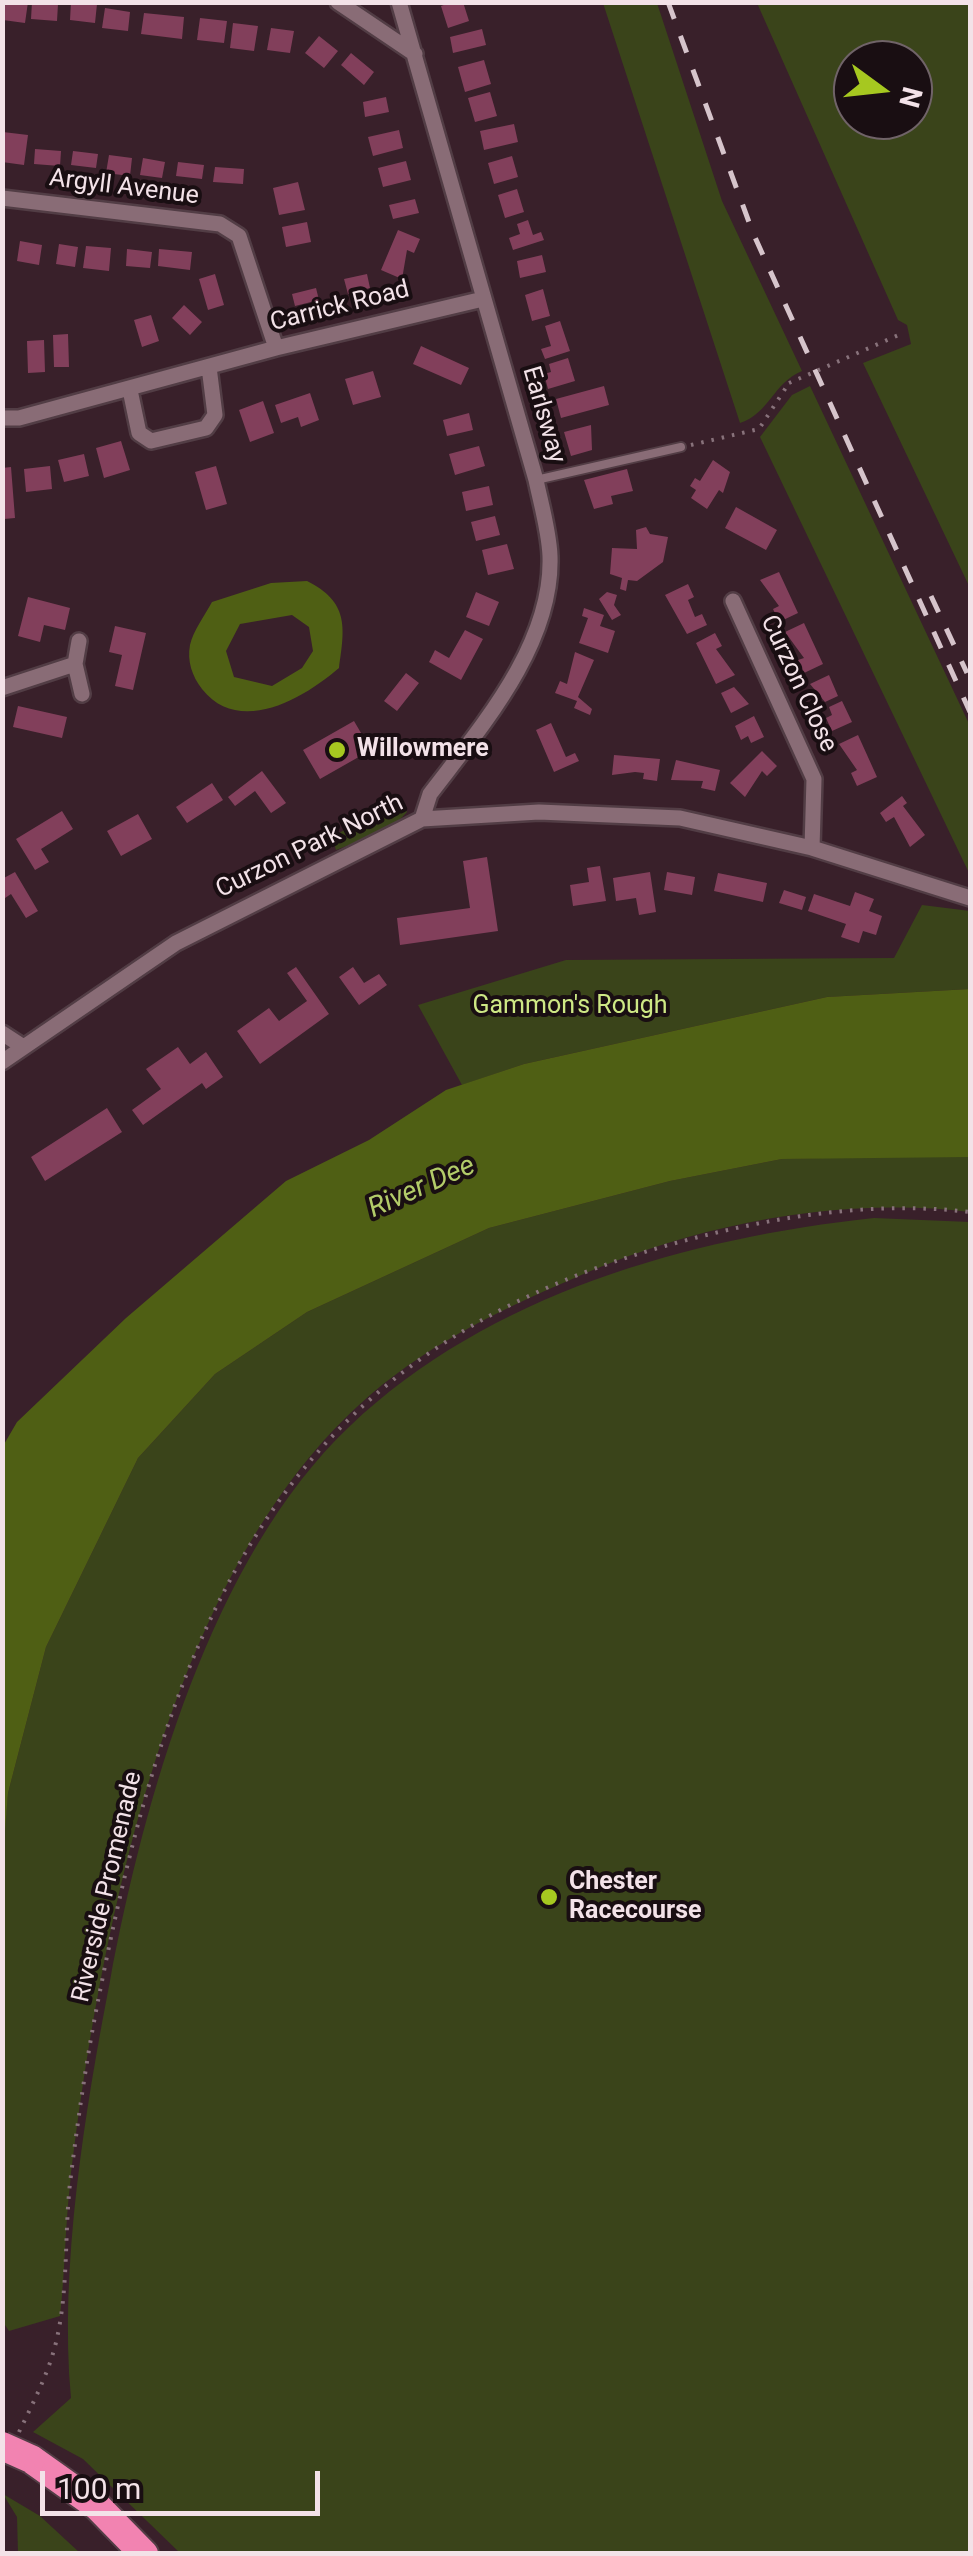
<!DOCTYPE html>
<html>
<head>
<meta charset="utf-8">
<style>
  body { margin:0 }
  #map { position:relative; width:973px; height:2556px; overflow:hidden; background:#39202a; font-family:Roboto,sans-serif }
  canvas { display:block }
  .frame { position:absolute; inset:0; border:5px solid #f3e2e8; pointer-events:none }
  .north { position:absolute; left:833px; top:40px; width:100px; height:100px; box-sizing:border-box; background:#190e12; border:2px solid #706368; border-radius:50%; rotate:105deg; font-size:28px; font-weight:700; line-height:40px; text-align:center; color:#f3e2e8 }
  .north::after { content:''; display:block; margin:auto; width:35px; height:45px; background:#a6c820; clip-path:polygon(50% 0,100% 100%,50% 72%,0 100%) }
  .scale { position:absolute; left:40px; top:2471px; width:280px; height:45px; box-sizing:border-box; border:5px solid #f3e2e8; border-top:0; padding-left:12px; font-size:30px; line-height:35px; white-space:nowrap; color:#f3e2e8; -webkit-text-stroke:8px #190e12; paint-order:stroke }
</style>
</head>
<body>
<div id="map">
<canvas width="973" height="2556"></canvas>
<div class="frame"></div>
<div class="north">N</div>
<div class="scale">100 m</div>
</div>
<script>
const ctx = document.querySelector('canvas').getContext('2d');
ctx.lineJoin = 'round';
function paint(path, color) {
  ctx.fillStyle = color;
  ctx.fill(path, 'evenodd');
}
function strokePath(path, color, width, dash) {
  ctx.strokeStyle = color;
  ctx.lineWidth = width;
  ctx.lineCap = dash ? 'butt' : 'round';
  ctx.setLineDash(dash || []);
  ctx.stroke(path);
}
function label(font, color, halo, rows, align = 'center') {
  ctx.font = font + ' Roboto,sans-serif';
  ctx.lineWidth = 8;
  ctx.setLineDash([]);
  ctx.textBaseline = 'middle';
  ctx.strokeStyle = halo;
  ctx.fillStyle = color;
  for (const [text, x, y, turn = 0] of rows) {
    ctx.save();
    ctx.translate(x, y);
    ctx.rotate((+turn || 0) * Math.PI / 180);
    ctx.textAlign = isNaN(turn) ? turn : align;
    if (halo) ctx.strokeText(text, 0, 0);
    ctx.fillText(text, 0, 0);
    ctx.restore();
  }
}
paint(new Path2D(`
  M603,3h54l65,198 80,170c-29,12 -32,42 -62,52z
  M757,3h213v585l-107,-225 48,-19 -4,-19 -9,-5zM853,60h60v60h-60z
  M810,386l160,340v149l-210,-438 32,-42z
  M400,798l7,14 -16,17 -55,21 -4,-13z
  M922,905l48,6v78l-143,8 -303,67 -62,21 -44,-80 148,-45 328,-2z
  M902,1156l68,1v55c-133,-16 -278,13 -400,68 -77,33 -149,68 -211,125 -192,175 -260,532 -289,780 -5,43 -5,88 -10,131l-51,15 -6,-9 -1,-466 6,-63 38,-146 92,-189 77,-84 92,-62 182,-84 181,-47 112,-22z
  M874,1218l96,4v1331h-790l-97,-94 -50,-27 38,-34c-12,-130 14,-288 39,-417 34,-181 101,-424 240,-555 139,-132 338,-188 524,-208z
  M3,2494l37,22 40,37h-62l-1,-36z`), '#3a441a');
paint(new Path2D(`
  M307,581c42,21 38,46 32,87 -36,31 -100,68 -137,21 -10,-13 -15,-28 -12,-44 3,-14 15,-30 22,-43l59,-19zM292,615l17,12 4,24 -11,17 -30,18 -38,-9 -8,-26 14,-27z
  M970,989v168l-188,2 -112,22 -181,47 -182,84 -92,62 -77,84 -92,189 -38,146 -5,63v-410l14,-24 109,-104 160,-137 83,-41 77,-50 78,-26 303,-67z`), '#4f5f14');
paint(new Path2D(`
  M5,2h23l-3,21 -22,-3z
  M32,2l26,2 -1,17 -26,-2z
  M71,2l26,2 -2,19 -25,-3z
  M452,2h11l6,19 -21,7 -7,-22z
  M105,8l25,4 -2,19 -26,-3z
  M144,13l40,4 -2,22 -41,-5z
  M200,18l27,3 -3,22 -27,-3z
  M233,23l25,3 -4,25 -24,-3z
  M271,28l23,3 -4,22 -23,-3z
  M482,29l4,16 -33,8 -3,-16z
  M319,36l19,15 -14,17 -19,-15z
  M351,53l23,19 -10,13 -23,-20z
  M484,60l7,24 -26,8 -7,-25z
  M490,92l7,24 -22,6 -7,-24z
  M386,97l3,15 -24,5 -2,-15z
  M514,124l4,18 -34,8 -4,-19z
  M399,130l4,18 -30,8 -5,-19z
  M3,132l25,3 -4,30 -22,-3z
  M35,149l26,2 -1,15 -26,-2z
  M73,151l25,3 -2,14 -25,-3z
  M109,155l23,3 -2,18 -24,-3z
  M512,156l6,21 -24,7 -6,-21z
  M143,158l22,4 -3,16 -22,-3z
  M406,161l5,19 -28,7 -5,-19z
  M178,162l26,3 -2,14 -26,-3z
  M215,167l29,2 -1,15 -30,-2z
  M298,182l7,28 -26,5 -6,-27z
  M517,189l7,23 -19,6 -7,-23z
  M415,199l4,14 -26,6 -4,-14z
  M528,220l5,15 8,-3 3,8 -31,10 -4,-12 11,-4 -3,-10z
  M307,222l4,20 -25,5 -4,-20z
  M398,230l22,9 -6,14 -7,-3 -5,29 -21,-9z
  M20,241l22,4 -3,20 -22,-4z
  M59,244l19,3 -3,20 -19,-3z
  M86,246l25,2 -2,23 -26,-3z
  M127,249l25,3 -2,16 -24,-2z
  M159,249l33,3 -2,18 -32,-4z
  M542,255l4,17 -26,6 -3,-17z
  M215,274l9,31 -16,5 -9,-31z
  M367,274l3,14 -22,6 -4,-15z
  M316,288l3,12 -24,6 -3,-12z
  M543,289l7,27 -18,5 -7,-26z
  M184,305l18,17 -12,13 -18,-17z
  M151,315l8,26 -17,6 -8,-27z
  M560,321l10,30 -25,8 -4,-10 10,-3 -6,-20z
  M68,334l1,33h-15l-1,-32z
  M44,340l1,32 -17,1 -1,-32z
  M421,346l48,22 -8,17 -48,-21z
  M568,358l7,23 -27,8 -4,-15 7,-2 -2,-8z
  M373,371l8,26 -28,8 -8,-26z
  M604,386l5,19 -48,13 -5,-19z
  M310,393l9,27 -18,7 -3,-10 -17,6 -6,-18z
  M263,401l11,32 -24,9 -11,-32z
  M469,413l4,17 -26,6 -4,-16z
  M591,425l1,25 -21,6 -7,-24z
  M121,441l9,29 -26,8 -8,-30z
  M479,446l6,20 -30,9 -6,-21z
  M84,454l5,22 -25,6 -6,-22z
  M713,460l17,12 -7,21 -4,-3 -12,19 -16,-11 5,-8 -6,-4 5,-8 5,3z
  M50,466l2,23 -26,3 -2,-23z
  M216,466l11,38 -21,6 -11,-38z
  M11,467l4,51 -11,1 -2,-51z
  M627,469l6,22 -22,5 2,8 -19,5 -10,-29z
  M489,486l4,19 -27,6 -4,-19z
  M736,507l41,23 -11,20 -41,-22z
  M495,516l5,19 -24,6 -5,-19z
  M646,527l4,7 18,3 -5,25 -26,19 -9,-1 -2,11 -6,-2 2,-11 -12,-4 2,-26 25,1 -1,-19z
  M507,544l7,25 -26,6 -6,-25z
  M779,572l19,41 -19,9 -6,-13 6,-3 -19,-26z
  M688,584l6,13 -6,3 7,17 7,-3 5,11 -20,9 -22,-39z
  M476,592l23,10 -10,24 -23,-9z
  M607,592l10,3 -3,10 7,10 -9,5 -13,-21z
  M28,597l42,11 -5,22 -21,-5 -4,17 -22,-6z
  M584,608l20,7 -4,11 15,5 -7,22 -29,-10 9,-25 -6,-2z
  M804,623l19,41 -19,9 -6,-13 6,-2 -19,-26z
  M115,626l31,7 -13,57 -18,-4 7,-31 -13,-3z
  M465,630l18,9 -22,41 -32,-18 6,-12 14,8z
  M715,633l7,13 -6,3 19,26 -19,9 -20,-41z
  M575,652l19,8 -16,37 14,12 -2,6 -16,-7 3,-7 -22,-8 5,-12 7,3z
  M406,673l13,10 -22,28 -13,-10z
  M829,675l9,21 -13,6 -15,-18z
  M734,687l15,17 -18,9 -10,-20z
  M842,701l10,21 -20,9 -6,-13 6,-3 -3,-8z
  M18,706l49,11 -5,21 -49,-11z
  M754,716l10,21 -13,6 -3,-7 -7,4 -6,-14z
  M354,721l17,29 -51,29 -17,-29z
  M551,723l15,34 9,-4 4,8 -25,11 -18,-42z
  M858,735l19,42 -20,9 -6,-13 6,-3 -18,-26z
  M762,751l15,15 -10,10 -5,-5 -17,26 -15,-14z
  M614,755l46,4 -3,22 -14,-2 1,-6 -9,-1 -23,3z
  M676,760l44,10 -5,21 -14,-3 2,-7 -32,-1z
  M262,771l24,32 -15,10 -16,-22 -20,15 -7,-9z
  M212,783l11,17 -36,23 -11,-16z
  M902,796l5,7 -4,3 22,29 -15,12 -16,-30 -8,5 -6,-9z
  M62,811l11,18 -32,20 8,13 -14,8 -19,-31z
  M138,814l14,25 -31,17 -14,-25z
  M487,857l11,74 -98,14 -3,-27 73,-10 -7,-47z
  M600,866l6,35 -33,5 -3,-21 19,-3 -2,-14z
  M15,872l23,39 -12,7 -15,-24 -9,6v-21z
  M650,872l6,40 -17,3 -3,-17 -20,3 -3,-23z
  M667,872l28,5 -3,18 -28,-5z
  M718,873l49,10 -4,19 -49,-11z
  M784,890l22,7 -4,13 -23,-7z
  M855,892l19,7 -5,12 13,5 -6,19 -13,-4 -4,12 -18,-6 5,-13 -38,-13 6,-17 36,12z
  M296,967l33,47 -69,50 -23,-33 32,-23 10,13 28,-20 -20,-28z
  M353,967l11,16 15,-9 8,11 -28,20 -20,-28z
  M178,1047l12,17 16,-12 17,25 -17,12 -4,-6 -59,42 -11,-15 29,-21 -15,-20z
  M107,1108l15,24 -77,49 -14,-24z`), '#823f5b');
const lane = new Path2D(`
  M536,480l145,-33`);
const street = new Path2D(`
  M338,2l77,52
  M399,2l137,478c5,24 13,51 14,76 3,89 -69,171 -120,238l-8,25
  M2,198l218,26 19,12 37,112
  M130,390l9,43 12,8 55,-13 9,-13 -6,-48
  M2,418h17l257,-70 207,-49
  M733,601l81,178 -2,69
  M79,641l-4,23 7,30
  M2,688l73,-24
  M2,1033l20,13
  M2,1062l174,-119 246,-124 117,-7 141,6 132,30 158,50`);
const highway = new Path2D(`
  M31,2459l66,47 47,48`);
strokePath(lane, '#523d45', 12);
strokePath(street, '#523d45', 20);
strokePath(highway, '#523d45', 32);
strokePath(new Path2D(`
  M691,445l68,-16 30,-46
  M19,2432c13,-27 27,-54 35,-82 15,-54 10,-111 16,-167 8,-64 17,-129 30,-192 72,-364 177,-636 565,-745 100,-28 202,-46 305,-34`), '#88727b', 4, [2.5, 8]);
strokePath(lane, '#896c76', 8);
strokePath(street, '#896c76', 15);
strokePath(highway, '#f283b1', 28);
strokePath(new Path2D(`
  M668,2l85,231 217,479
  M931,596l36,77`), '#d6c4cb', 5, [18, 18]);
const highwayBridge = new Path2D(`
  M2,2446l29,13`);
strokePath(highwayBridge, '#523d45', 32, []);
strokePath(new Path2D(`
  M789,383l112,-49`), '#88727b', 4, [2.5, 8]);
strokePath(highwayBridge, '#f283b1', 28);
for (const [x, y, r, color] of [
  [337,750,10,"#a6c820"],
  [549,1897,10,"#a6c820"]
]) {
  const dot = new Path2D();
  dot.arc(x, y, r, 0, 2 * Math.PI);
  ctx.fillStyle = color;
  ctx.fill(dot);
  strokePath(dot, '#190e12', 4);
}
label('25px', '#f3e2e8', '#190e12', [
  ["Argyll Avenue",124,188,7],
  ["Carrick Road",340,307,-14],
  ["Earlsway",543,415,74],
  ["Curzon Close",798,684,65],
  ["Curzon Park North",310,847,-26],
  ["Riverside Promenade",108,1887,-77]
]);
label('bold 25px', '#f3e2e8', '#190e12', [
  ["Willowmere",357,750],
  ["Chester",569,1883],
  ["Racecourse",569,1912]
], 'left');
label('25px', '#cee885', '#190e12', [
  ["Gammon's Rough",570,1007]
]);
label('italic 28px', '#b3cc69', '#190e12', [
  ["River Dee",422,1188,-24]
]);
</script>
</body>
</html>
